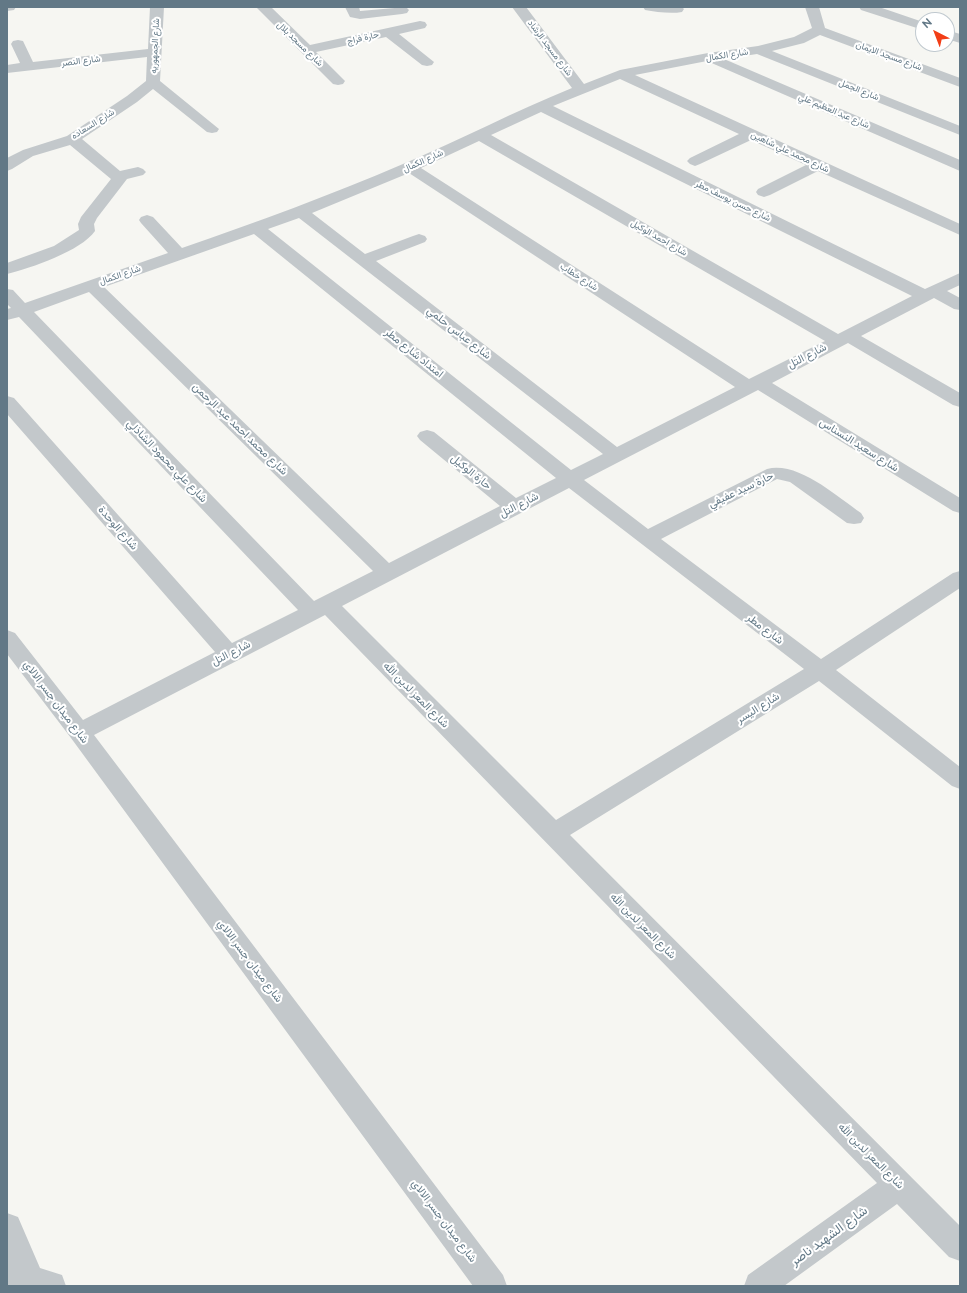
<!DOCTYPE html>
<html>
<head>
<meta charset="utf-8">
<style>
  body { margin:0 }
  #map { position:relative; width:967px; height:1293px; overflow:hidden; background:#f6f6f2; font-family:Raleway,sans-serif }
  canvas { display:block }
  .frame { position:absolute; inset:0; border:8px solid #627886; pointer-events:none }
  .north { position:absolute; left:915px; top:12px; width:40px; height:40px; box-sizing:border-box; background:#fff; border:1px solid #c0c9cf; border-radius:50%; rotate:318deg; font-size:11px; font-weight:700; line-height:16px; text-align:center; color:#627886 }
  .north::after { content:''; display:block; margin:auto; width:14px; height:18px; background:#f23e17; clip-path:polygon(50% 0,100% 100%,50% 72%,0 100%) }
</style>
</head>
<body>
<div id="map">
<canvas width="967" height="1293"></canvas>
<div class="frame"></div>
<div class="north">N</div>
</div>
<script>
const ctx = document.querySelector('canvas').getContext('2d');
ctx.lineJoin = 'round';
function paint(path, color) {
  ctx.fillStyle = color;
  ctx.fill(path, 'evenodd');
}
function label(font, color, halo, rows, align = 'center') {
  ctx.font = font + ' Raleway,Vazirmatn,sans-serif';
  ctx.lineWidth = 4;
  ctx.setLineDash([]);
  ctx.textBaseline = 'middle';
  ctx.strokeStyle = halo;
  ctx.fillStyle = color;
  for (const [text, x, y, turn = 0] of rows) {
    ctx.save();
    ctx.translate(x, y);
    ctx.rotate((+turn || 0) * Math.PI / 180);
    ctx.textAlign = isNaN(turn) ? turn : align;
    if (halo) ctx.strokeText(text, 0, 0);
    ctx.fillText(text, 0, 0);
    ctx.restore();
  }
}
paint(new Path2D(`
  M7,7h9l-2,3 -7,1z
  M150,7h14l-4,74 59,48 -2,3 -5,1 -5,-1 -54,-43 -16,13 -55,37 38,32 18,-4 5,2 3,3 -3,3 -16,4 -30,39 -3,6 1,7c-14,20 -64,37 -88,43v-11l47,-17 25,-16 -1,-6 3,-7 30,-38 -41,-34 -37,11 -21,13 -5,2v-13l16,-8 44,-14 60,-40 19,-15 1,-24 -140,16v-8l13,-2 -9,-19 2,-3 5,-1 5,1 10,21 115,-13z
  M256,7h15l39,38 110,-24 5,1 2,3 -2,3 -26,6 35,28 -2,3 -5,1 -5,-1 -36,-28 -70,15 29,29 -2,3 -5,1 -5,-1z
  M345,7h14l1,4 46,-4 3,3 -2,3 -5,1 -42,5 -10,-2z
  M512,7h14l58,77 36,-14 88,-17 50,-7 36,-9 18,-9 -7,-21h14l6,21 135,50v9l-140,-52 -16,8 -32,8 188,75v9l-203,-81 -33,5 236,101v11l-253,-110 -72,14 325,149v11l-142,-64 -48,24 -6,2 -6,-2 -2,-3 2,-3 48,-24 -55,-25 -51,24 -5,2 -5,-2 -3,-3 3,-3 49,-24 -119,-55 -67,27 372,183 35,-16v12l-13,6 13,7v12l-6,-1 -20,-11 -73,38 99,57v14l-7,-2 -105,-62 -76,40 188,115v15l-7,-2 -195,-121 -174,90 64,49 119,-60c31,-8 69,27 94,44l3,5 -3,5 -7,1 -7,-1 -57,-41 -13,-3 -116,60 160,120 132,-86 7,-2v17l-124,82 124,97v22l-8,-3 -133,-105 -249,154 390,391v35l-11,-4 -52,-53 -113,82h-40l4,-11 129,-92 -552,-568 -231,120 409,540 4,11h-34l-402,-548 -64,-84v-24l8,3 68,87 132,-68 -208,-238v-18l7,2 218,245 66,-33 -279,-293 -12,3v-11l4,-1 -4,-4v-15l6,1 12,13 143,-50 -27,-30 -2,-3 2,-3 6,-2 6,2 29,31c75,-26 149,-53 221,-84 57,-24 112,-53 169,-76zM541,112l371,184 -74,38 -347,-199zM479,141l346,200 -76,38 -328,-211zM409,173l326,214 -118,60 -241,-186 49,-19 2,-3 -2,-3 -6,-2 -6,2 -48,18 -53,-41zM299,218l304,236 -32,16 -303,-241zM254,234l302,244 -40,20 -82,-66 -7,-2 -7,2 -3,4 3,4 80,66 -111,57 -285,-276zM89,292l284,279 -59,30 -280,-289zM569,488l235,181 -248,151 -214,-214z
  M643,7h39l2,2 -2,3c-11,2 -26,0 -37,-2z
  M859,7h20l44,15v8l-62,-20z
  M947,30l13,4v9l-13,-4z
  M7,1213l11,4 22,51 22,7 4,11h-59z`), '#c3c8cb');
label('9px', '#627886', '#fff', [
  ["حارة فراج",363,38,-13],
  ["شارع مسجد بلال",300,44,44],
  ["شارع الجمهوريه",155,46,-87],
  ["شارع مسجد الرشاد",550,48,53],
  ["شارع الكمال",727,55,-9],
  ["شارع مسجد الايمان",889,56,20],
  ["شارع النصر",81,61,-7],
  ["شارع الجمل",859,90,22],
  ["شارع عبد العظيم علي",834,111,23],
  ["شارع السعاده",93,124,-32],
  ["شارع محمد علي شاهين",790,152,25],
  ["شارع الكمال",423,161,-24],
  ["شارع حسن يوسف مطر",733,201,26],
  ["شارع احمد الوكيل",659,238,30],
  ["شارع الكمال",120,275,-19],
  ["شارع خطاب",579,277,33]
]);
label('11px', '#627886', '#fff', [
  ["شارع عباس حلمي",459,333,38],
  ["امتداد شارع مطر",414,353,39],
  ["شارع التل",807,356,-27],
  ["شارع محمد احمد عبد الرحمن",240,429,44],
  ["شارع سعيد النسناس",859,445,32],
  ["شارع علي محمود الشاذلي",167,461,46],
  ["حارة الوكيل",471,472,39],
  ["حارة سيد عفيفي",741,490,-25],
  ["شارع التل",519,505,-27],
  ["شارع الوحدة",118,528,49],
  ["شارع مطر",765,629,37],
  ["شارع التل",231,653,-27],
  ["شارع المعز لدين الله",416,695,45],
  ["شارع ميدان جسر الالاي",56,702,53],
  ["شارع اليسر",758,708,-32],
  ["شارع المعز لدين الله",643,926,45],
  ["شارع ميدان جسر الالاي",250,961,53],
  ["شارع المعز لدين الله",871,1156,45],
  ["شارع ميدان جسر الالاي",444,1221,53]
]);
label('13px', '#627886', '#fff', [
  ["شارع الشهيد ناصر",829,1236,-36]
]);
</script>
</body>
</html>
